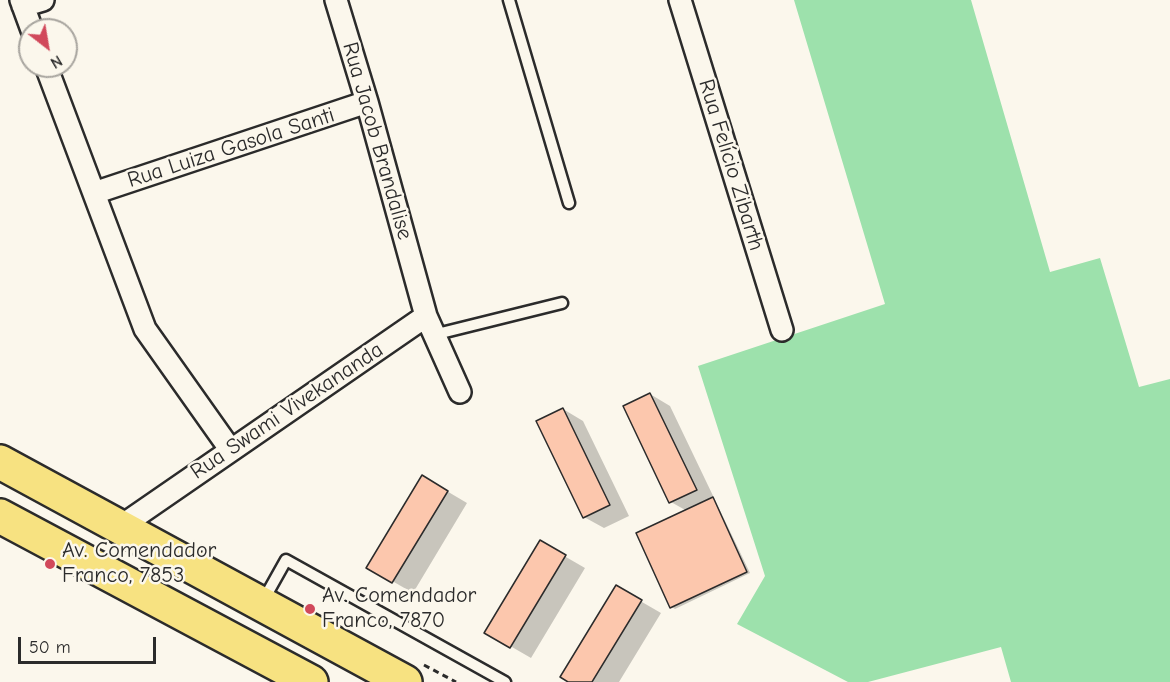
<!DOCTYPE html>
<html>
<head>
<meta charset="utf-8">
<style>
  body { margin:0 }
  #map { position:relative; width:1170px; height:682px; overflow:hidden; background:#fbf7ec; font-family:"Comic Neue",sans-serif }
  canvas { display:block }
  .north { position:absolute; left:18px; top:18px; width:60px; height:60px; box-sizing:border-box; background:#fbf7ec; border:2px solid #a8a59f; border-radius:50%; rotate:149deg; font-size:16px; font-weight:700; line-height:24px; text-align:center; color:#2b2b2b }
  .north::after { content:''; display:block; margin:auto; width:21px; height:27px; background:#d1495b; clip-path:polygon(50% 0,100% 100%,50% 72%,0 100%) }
  .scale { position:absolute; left:18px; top:637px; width:138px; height:27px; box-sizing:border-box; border:3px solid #2b2b2b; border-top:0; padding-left:8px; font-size:18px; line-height:21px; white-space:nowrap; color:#2b2b2b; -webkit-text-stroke:4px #fbf7ec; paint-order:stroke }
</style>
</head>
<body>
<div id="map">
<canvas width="1170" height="682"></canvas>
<div class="north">N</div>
<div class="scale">50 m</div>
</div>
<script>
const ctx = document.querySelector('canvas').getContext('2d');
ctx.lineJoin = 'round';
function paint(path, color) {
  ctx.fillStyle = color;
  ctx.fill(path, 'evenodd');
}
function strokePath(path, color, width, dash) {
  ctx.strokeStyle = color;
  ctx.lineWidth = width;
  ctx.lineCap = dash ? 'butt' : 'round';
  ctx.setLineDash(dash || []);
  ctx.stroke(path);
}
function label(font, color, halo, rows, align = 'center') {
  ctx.font = font + ' "Comic Neue",sans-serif';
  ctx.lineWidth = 5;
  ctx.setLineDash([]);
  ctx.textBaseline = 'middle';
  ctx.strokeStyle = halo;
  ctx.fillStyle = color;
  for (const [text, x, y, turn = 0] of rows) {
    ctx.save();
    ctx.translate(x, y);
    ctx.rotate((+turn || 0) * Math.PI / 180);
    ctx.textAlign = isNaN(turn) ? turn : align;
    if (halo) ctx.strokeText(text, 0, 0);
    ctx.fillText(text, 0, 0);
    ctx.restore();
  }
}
paint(new Path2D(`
  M794,0h177l79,272 50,-14 39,129 31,-8v303h-159l-10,-35 -133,35h-20l-111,-58 28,-48 -67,-210 187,-62z`), '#9de1ac');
paint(new Path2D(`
  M650,394l20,12 80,167 -75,36 -3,-2 15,-96 -16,-9z
  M563,409l20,12 46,95 -25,12 -20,-11z
  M423,477l44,26 -54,90 -45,-26z
  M540,542l45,26 -54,90 -45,-26z
  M616,587l45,26 -42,69h-48z`), '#0003');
const building = new Path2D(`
  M650,393l47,97 -28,13 -46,-97z
  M563,408l47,97 -27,13 -47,-97z
  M422,475l26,16 -56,92 -26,-15z
  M713,497l34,75 -77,36 -34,-75z
  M540,540l26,15 -56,93 -26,-15z
  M616,585l26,15 -50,82h-24l-8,-5z`);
paint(building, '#fcc7ad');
strokePath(building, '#2b2b2b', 1.5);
const service = new Path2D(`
  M509,0l60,203
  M433,335l129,-32
  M263,601l23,-41 219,122`);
const minor = new Path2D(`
  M21,0l11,30
  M680,0l102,330
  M23,6l20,-6
  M46,66l99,263 85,120
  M94,193l273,-91
  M426,316l34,76
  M120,527l306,-211 -59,-214 -31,-102`);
const trunk = new Path2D(`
  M0,462l405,220
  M0,516l311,166`);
strokePath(service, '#2b2b2b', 15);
strokePath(minor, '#2b2b2b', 26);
strokePath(trunk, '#2b2b2b', 38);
strokePath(new Path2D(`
  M424,665l32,17`), '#2b2b2b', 3, [6, 4.5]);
strokePath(service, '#fbf7ec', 10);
strokePath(minor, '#fbf7ec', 21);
strokePath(trunk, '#f7e281', 33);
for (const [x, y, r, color] of [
  [50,564,6,"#d1495b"],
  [310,609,6,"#d1495b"]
]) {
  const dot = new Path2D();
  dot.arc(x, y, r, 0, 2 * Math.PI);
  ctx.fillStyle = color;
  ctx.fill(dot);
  strokePath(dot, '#fbf7ec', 2);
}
label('22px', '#2b2b2b', '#fbf7ec', [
  ["Rua Jacob Brandalise",377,141,74],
  ["Rua Luiza Gasola Santi",231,148,-18],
  ["Rua Felício Zibarth",731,165,73],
  ["Rua Swami Vivekananda",287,411,-34]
]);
label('22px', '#2b2b2b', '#fbf7ec', [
  ["Av. Comendador",62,551],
  ["Franco, 7853",62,576],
  ["Av. Comendador",322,596],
  ["Franco, 7870",322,621]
], 'left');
</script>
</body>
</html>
